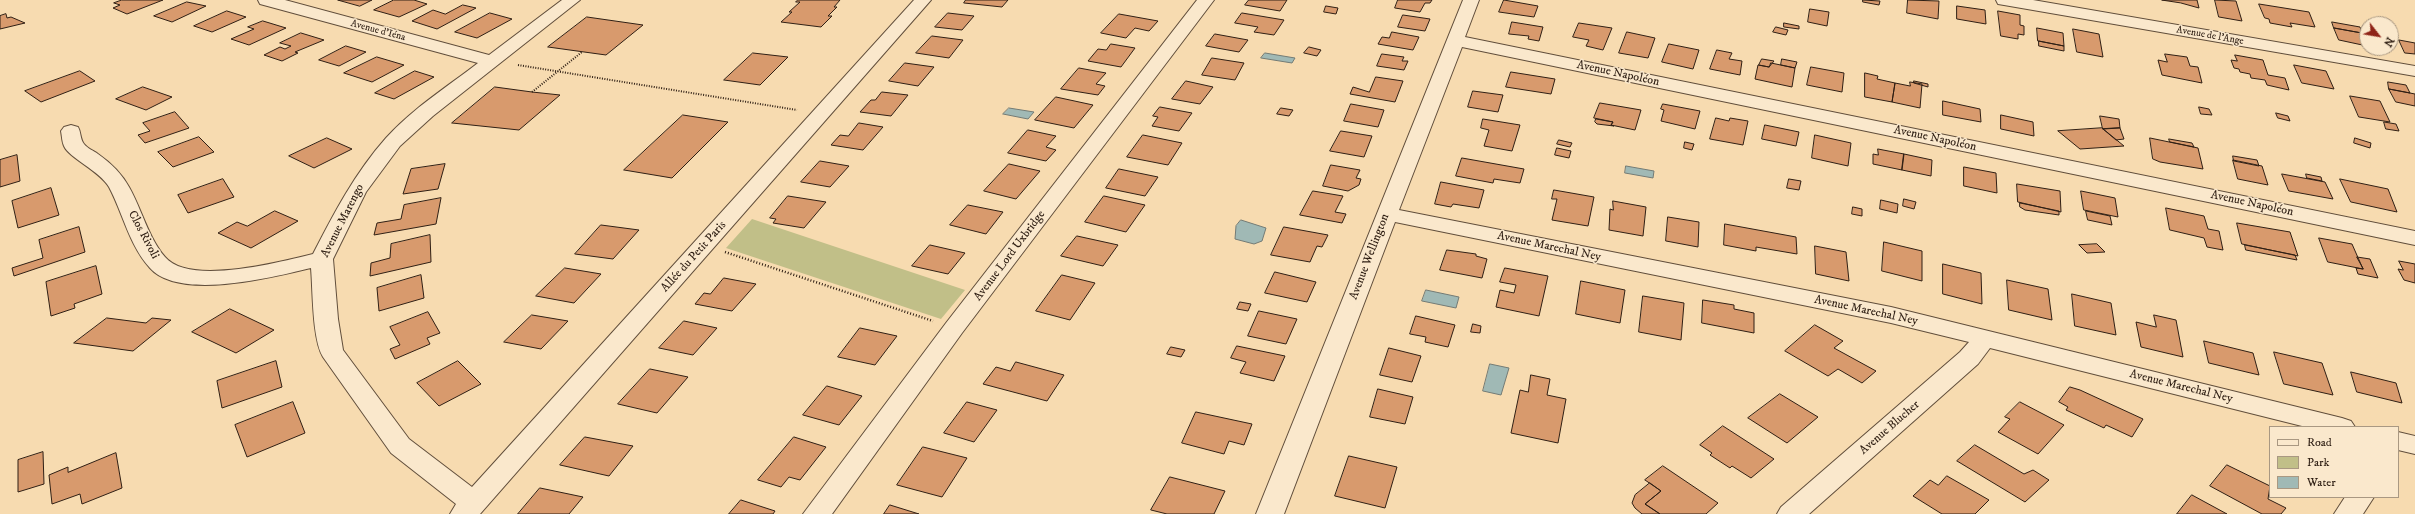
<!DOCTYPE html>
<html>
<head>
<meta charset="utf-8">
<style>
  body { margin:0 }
  #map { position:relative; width:2415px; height:514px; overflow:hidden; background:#f7dbb0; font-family:"IM FELL DW Pica",serif }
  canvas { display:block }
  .legend { position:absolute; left:2269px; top:426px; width:130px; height:72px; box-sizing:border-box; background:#fae8cc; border:1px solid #a99882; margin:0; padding:5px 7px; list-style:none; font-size:12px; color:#2f1f14 }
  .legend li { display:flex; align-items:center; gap:8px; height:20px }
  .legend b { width:20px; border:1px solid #a99882 }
  .north { position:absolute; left:2359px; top:16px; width:40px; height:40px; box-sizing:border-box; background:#fae8cc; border:1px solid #a99882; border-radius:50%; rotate:121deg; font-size:11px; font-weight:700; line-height:16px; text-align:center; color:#2f1f14 }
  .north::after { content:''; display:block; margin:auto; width:14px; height:18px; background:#8f2418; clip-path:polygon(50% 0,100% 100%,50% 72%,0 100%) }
</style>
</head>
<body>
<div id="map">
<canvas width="2415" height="514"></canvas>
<ul class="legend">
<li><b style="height:5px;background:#fae8cc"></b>Road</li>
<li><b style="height:11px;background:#c1bf88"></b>Park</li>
<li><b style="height:11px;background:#a0b9b5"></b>Water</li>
</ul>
<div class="north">N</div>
</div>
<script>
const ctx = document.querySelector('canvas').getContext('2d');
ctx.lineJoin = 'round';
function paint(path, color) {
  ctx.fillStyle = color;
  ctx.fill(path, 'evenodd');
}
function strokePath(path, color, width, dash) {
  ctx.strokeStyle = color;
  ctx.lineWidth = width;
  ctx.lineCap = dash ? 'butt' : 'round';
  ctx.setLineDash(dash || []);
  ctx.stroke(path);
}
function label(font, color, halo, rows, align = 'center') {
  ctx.font = font + ' "IM FELL DW Pica",serif';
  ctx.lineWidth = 3;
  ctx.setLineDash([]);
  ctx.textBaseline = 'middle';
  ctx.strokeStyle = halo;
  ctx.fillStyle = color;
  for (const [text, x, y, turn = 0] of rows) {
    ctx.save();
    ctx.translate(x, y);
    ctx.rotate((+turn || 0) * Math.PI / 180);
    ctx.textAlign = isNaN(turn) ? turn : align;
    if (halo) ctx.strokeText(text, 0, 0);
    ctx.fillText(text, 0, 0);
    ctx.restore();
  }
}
paint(new Path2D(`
  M752,219l213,71 -24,29 -215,-71z`), '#c1bf88');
const water = new Path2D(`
  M1265,53l30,5 -3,5 -31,-5z
  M1009,108l25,4 -6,7 -25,-5z
  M1626,166l28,5 -1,7 -28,-5z
  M1241,220l25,8 -4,13 -8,3 -19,-5 1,-13z
  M1426,290l33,7 -3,11 -34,-7z
  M1490,364l19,4 -8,27 -18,-4z`);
paint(water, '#a0b9b5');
strokePath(water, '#737b75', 1);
const building = new Path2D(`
  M122,0h41l-36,14 -14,-6 7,-3 -6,-2z
  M338,0h34l-12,6z
  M394,0h20l13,4 -28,13 -25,-7z
  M798,0h42l-6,7h3l-9,9h4l-11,11 -40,-5 11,-10h-3l11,-10h-4z
  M966,0h42l-6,7 -38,-4z
  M1249,0h38l-7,11 -35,-6z
  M1398,0h34l-2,3h-5l-5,9 -25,-4z
  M1504,0l34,6 -4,11 -35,-5z
  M1863,0l17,1 -1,4 -16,-3z
  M1908,0l31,1 -1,18 -31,-6z
  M2162,0h35l2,8 -18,-5z
  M2215,0l21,1 6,20 -23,-4z
  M187,2l19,4 -34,16 -18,-6z
  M2259,4l50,8 6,15 -25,-4 2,4 -22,-4 -1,-4 -4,-1z
  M463,5l13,3 -39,21 -25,-8 21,-11 12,4z
  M1326,6l12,2 -2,6 -12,-2z
  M1957,6l28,4 1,14 -29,-5z
  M1810,9l19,3 -2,14 -19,-4z
  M227,11l19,6 -34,15 -18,-6z
  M1998,11l22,4v10l4,1v9l-6,-1v5l-17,-3z
  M490,13l22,6 -35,19 -22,-6z
  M948,13l26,3 -12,14 -27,-3z
  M1242,13l42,7 -10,15 -20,-3 4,-5 -23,-4z
  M6,14l1,4 4,-1 14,6 -25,6v-13z
  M1119,14l39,7 -9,10 -14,-3 -9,10 -25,-5z
  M1403,15l27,4 -5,12 -27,-4z
  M587,17l56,8 -37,30 -58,-8z
  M263,21l23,7 -37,17 -18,-6 23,-10 -6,-2z
  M1512,22l31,5 -4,14 -11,-2 1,-3 -20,-2z
  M2332,22l28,5 2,6 -28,-5z
  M1579,23l33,5 -9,22 -17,-4 3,-6 -16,-3z
  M1784,23l15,3v3l-15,-2z
  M1776,27l12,3 -2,5 -13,-3z
  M2037,28l26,5 1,13 -26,-5z
  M2334,28l33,6v12l-28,-6z
  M2073,29l26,5 4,23 -26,-5z
  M1392,32l27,5 -6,13 -35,-6 4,-7 7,1z
  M1627,32l28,6 -7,20 -29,-5z
  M301,33l23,7 -29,12 3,1 -16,8 -18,-6 16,-8 5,2 6,-3 -11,-3z
  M1215,34l33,6 -9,12 -33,-6z
  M932,36l31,4 -14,18 -33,-5z
  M2399,40l16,3v11l-10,-1z
  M2039,41l25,5v5l-25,-5z
  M1111,44l24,4 -14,19 -33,-6 10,-12 8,1z
  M1669,44l30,6 -6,19 -31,-7z
  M346,46l20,6 -27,14 -20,-6z
  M1309,47l12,3 -4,6 -13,-3z
  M1717,50l15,3 -3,6 13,2 -2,14 -30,-6z
  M753,53l35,4 -28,28 -36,-5z
  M1382,54l22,3 -2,4h6l-4,9 -27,-4z
  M2165,54l22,3 3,9 8,1 4,16 -40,-8 -4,-15 9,2z
  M2235,55l28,5 5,15 17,3 4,12 -22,-5 -2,-5 -14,-2 -1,-4 -10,-2 -1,-3 -5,-1 -3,-8 6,1z
  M377,57l27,8 -32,17 -28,-9z
  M1212,58l32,5 -9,17 -33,-5z
  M1762,59l12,2 -5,6 -10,-2z
  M1782,59l15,3 -2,6 -14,-3z
  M905,63l29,4 -16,19 -29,-5z
  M1771,63l24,5 -3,19 -37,-8 3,-14 11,2z
  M2294,65l32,6 8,18 -32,-6z
  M1811,67l33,6 -2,19 -35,-7z
  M1079,68l27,5 -10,11 9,2 -7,9 -37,-6z
  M80,71l15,10 -54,21 -16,-11z
  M415,71l19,6 -40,22 -19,-6z
  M1511,72l44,7 -4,15 -45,-7z
  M1865,73l13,3 -1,3 18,4 -3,19 -27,-5z
  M1376,77l27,4 -8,21 -45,-8 3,-7 16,5z
  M1186,81l27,6 -13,17 -28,-5z
  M1914,81l14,3v3l-14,-4z
  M1910,82l12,2 -2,24 -28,-6 3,-19 15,3z
  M2388,82l18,3 4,8 -21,-4z
  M143,87l29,10 -26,13 -30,-11z
  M495,87l37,5 28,3 -41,35 -67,-7z
  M2389,89l26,5v12l-19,-4z
  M1473,91l30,4 -5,17 -30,-5z
  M882,92l26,3 -17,21 -31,-4 11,-12h4z
  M2350,96l30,5 10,21 -31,-5z
  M1056,97l37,8 -19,23 -39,-8z
  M1943,101l37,8 1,13 -38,-7z
  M1600,103l41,7 -6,20 -24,-5 2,-3 -19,-4z
  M1351,104l33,6 -6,17 -34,-6z
  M1663,104l37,7 -5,18 -34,-8 3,-11 -3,-1z
  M1160,107l32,6 -13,18 -27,-5 6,-9 -5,-1z
  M2199,107l10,2 3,6 -11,-1z
  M1281,108l12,2 -4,6 -12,-2z
  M175,112l14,16 -44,15 -7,-8 12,-4 -7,-8z
  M2276,113l12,3 2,5 -12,-3z
  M683,115l45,7 -56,56 -48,-8z
  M2001,115l32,7 1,14 -33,-7z
  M2100,116l19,3 1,9 -17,1z
  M1716,118l13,3 1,-3 18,3 -5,24 -33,-6z
  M1483,119l37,6 -8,26 -28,-5 5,-16 -8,-2z
  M1596,119l17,3 -2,3 3,1 -17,-2 -2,-2z
  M2384,122l12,2 3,7 -13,-2z
  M859,123l24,4 -20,23 -32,-5 9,-10 8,1z
  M1765,125l34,7 -3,14 -34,-7z
  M2102,128l22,18 -44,3 -22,-18z
  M2120,128l4,11 -8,1 -13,-11z
  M1028,130l28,6 -10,11 10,3 -10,11 -38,-8z
  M1341,131l31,5 -8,21 -34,-6z
  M1143,135l39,8 -14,22 -41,-8z
  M1815,135l36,8 -3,23 -36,-8z
  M199,137l15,15 -41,15 -15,-15z
  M327,138l25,11 -38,19 -25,-12z
  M2150,138l48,10 5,21 -43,-7 -7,-3z
  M2355,138l16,5 -1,5 -16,-5z
  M2169,139l23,4 2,4 -24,-5z
  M1559,140l13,3 -2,4 -13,-3z
  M1685,142l9,2 -2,6 -8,-2z
  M1557,148l14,3 -2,7 -14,-3z
  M1878,149l26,5 -2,16 -29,-6v-10l5,1z
  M1904,154l28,6 -1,16 -29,-6z
  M17,155l3,26 -20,6v-27z
  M2233,156l24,4 2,6 -25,-5z
  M1462,158l62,11 -4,14 -26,-4 -1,4 -37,-7z
  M2233,160l29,6 6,19 -30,-6z
  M820,161l29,5 -19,21 -29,-5z
  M445,164l-7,25 -35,5 8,-25z
  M1009,164l31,7 -24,28 -32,-8z
  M1331,165l29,5 -4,8 5,1 -2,6 -11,6 -25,-5z
  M1964,167l32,6 1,20 -33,-7z
  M1119,169l39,8 -13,19 -39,-8z
  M2282,174l43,8 8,17 -44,-8z
  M2306,174l15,3 1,4 -15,-3z
  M223,179l11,18 -46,16 -10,-18z
  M1789,179l12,2 -2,9 -12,-2z
  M2340,179l48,10 9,23 -46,-10z
  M1441,182l43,8 -5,18 -26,-4 -2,3 -16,-3z
  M2017,184l43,7 1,21 -43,-10z
  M51,188l8,27 -41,13 -6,-27z
  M1554,190l40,7 -6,29 -36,-6 5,-21h-5z
  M1313,191l30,5 -8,16 11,2 -4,9 -42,-8z
  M2081,191l34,7 3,19 -34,-7z
  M788,196l38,6 -22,26 -31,-5 3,-4 -6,-1z
  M1104,196l41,9 -19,27 -41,-10z
  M441,198l-5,26 -62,11 3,-12 24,-4 3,-14z
  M1904,199l12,3 -2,7 -11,-3z
  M1881,200l17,4 -1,9 -17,-4z
  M1613,201l33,6 -3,29 -34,-6 1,-21 3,1z
  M2020,203l39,8v4l-34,-5 -5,-3z
  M968,205l35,7 -17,22 -36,-9z
  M1853,207l9,2v7l-10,-2z
  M2166,208l38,8 4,13 11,2 4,19 -16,-3 -3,-9 -34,-8z
  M275,211l23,10 -47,27 -33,-15 19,-11 10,4z
  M2086,211l24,5 2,9 -24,-5z
  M1668,217l31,5 -1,25 -32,-6z
  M2237,223l53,9 8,24 -56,-12z
  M1725,224l71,13 1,17 -41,-7v4l-32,-6z
  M601,225l38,5 -26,29 -38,-5z
  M79,227l6,25 -71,24 -2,-8 31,-10 -4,-18z
  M1284,227l44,8 -6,12 -5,-1 -7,16 -39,-7z
  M430,235l1,27 -61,14 1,-13 19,-5 1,-14z
  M1077,236l41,9 -15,21 -42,-10z
  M2319,238l33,6 11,25 -35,-7z
  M1884,242l38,9v30l-40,-10z
  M2097,244l8,8 -18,1 -8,-8z
  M930,245l35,8 -17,21 -36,-8z
  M2245,245l50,10 2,5 -51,-10z
  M1815,246l31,6 3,29 -33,-7z
  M1447,250l29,4v2l11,3 -5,19 -42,-8z
  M2357,257l13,2 8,19 -20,-4 -2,-6 7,1z
  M2399,261l16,3v19l-11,-3 -6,-11 5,1z
  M1943,264l38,9 1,31 -39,-10z
  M96,266l6,28 -28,10 1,4 -24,8 -5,-34z
  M565,268l36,6 -27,29 -38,-7z
  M1505,268l43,8 -9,40 -43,-9 4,-17 14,3 2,-8 -16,-3z
  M1275,272l41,10 -9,20 -42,-9z
  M421,275l3,23 -45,13 -2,-23z
  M1062,275l33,8 -25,37 -34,-9z
  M724,278l32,6 -24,27 -37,-7 9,-11 6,1z
  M2007,280l41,9 4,31 -43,-10z
  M1581,281l44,9 -5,33 -44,-9z
  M2072,294l39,9 5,32 -41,-9z
  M1643,296l41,7 -3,37 -42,-8z
  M1703,300l31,5v4l20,4v20l-52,-10z
  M1240,302l11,2 -3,7 -11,-2z
  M230,309l44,21 -38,23 -44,-21z
  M1259,311l38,8 -11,25 -38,-8z
  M428,312l12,21 -13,5 3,6 -35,15 -5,-10 10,-4 -10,-18z
  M532,315l36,6 -27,28 -37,-7z
  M2154,315l22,5 7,37 -42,-10 -5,-25 20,5z
  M1416,316l39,9 -7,22 -23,-5 1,-5 -16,-3z
  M107,318l39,5 6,-5 19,2 -38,31 -59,-8z
  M684,321l33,7 -24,27 -34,-7z
  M1473,324l8,2 -1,7 -9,-1z
  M1815,325l28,16 -9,7 42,23 -14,12 -24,-14 -10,7 -43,-25z
  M860,328l37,8 -22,29 -37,-8z
  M2204,341l49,12 6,22 -50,-12z
  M1237,346l48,10 -11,25 -34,-8 6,-11 -15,-4z
  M1171,347l14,3 -4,7 -14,-3z
  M1389,348l32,8 -9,26 -32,-7z
  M2274,352l48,11 11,32 -49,-11z
  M276,361l6,26 -60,21 -5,-27z
  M458,361l23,23 -42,22 -22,-23z
  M1016,362l48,13 -17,26 -64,-17 13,-17 14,4z
  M650,369l38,8 -31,36 -39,-9z
  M2351,372l45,11 6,20 -45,-11z
  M1531,375l19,4 -3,16 19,4 -8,44 -47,-10 9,-43 8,2z
  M827,386l35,10 -23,29 -36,-10z
  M2070,387l10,3 63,29 -11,18 -26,-12 -2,3 -38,-18 2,-3 -9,-5z
  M1378,389l35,8 -8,27 -35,-7z
  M1780,394l38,23 -31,26 -39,-25z
  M293,402l12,31 -58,24 -12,-32z
  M967,402l30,8 -23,32 -30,-9z
  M2020,402l44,23 -26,29 -40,-22 12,-13 -5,-2z
  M1196,412l56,12 -8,21 -15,-4 -5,13 -42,-11z
  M1723,426l51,33 -23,19 -19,-12 -2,2 -20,-13 2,-2 -12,-8z
  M585,437l48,9 -24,30 -49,-11z
  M794,437l32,10 -26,33 -11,-3 -8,10 -23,-7z
  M1975,445l49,29 9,-4 16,10 -24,22 -68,-41z
  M923,447l44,11 -25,39 -45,-12z
  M43,452l1,32 -26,8v-32z
  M116,453l6,35 -40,16 -2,-10 -28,10 -3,-29 19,-8v5z
  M1349,456l48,11 -12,41 -50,-12z
  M2227,465l43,21 -2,13 18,9 -5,6h-19l-52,-28z
  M1663,466l55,37 -12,11h-46l-15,-10 16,-13 -16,-11z
  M1947,476l42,24 -14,14h-33l-29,-18 17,-16 8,5z
  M1170,477l55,14 -11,23h-47l-16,-4z
  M1650,483l11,8 -16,13 15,10h-18l-7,-6 -3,-5 3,-8z
  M540,488l43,9 -14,17h-51z
  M2192,495l35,19h-50z
  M741,500l34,11 -2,3h-44z
  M890,505l29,9h-35z`);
paint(building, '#d89a6d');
strokePath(building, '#2f1f14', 1);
const minor = new Path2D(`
  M258,0h27l204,55 73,-55h18l-147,116 -33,30 -34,46 -33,67 5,60 5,31 66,89 63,48 442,-487h17l-451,514h-30l6,-10 -65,-51 -68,-96c-11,-18 -10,-67 -12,-89 -37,9 -132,33 -161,0 -21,-23 -27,-55 -41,-81 -9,-16 -40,-29 -45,-41 -2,-4 -2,-10 -3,-15l3,-4 7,-2 7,2c3,5 2,12 6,17 3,4 10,7 14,10 13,9 24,20 31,33 13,23 19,50 36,70 24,29 115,5 148,-3 21,-41 42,-81 73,-116 26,-29 61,-51 92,-75l-218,-59z
  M1197,0h17l-252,333 -130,181h-29l143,-191z
  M1463,0h16l-14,37 950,194v14l-953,-198 -63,163 492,97 451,111 9,3 4,6h-49l-316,-79 -12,16 -169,150h-32l4,-7 179,-155 9,-10 -78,-19 -496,-101 -111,292h-28z
  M1996,0h37l382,66v10l-411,-71 -6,-1z
  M2398,432l17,4v18l-17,-4z
  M2345,497h29l-11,17h-29z`);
strokePath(minor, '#614e3b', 2);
strokePath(new Path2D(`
  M518,65l279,45
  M532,92l50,-40`), '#2f1f14', 2, [1, 1.5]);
strokePath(new Path2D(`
  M725,252l208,69`), '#2f1f14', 2.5, [1, 2]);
paint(minor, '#fae8cc');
label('10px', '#2f1f14', '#fae8cc', [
  ["Avenue d'Iéna",378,31,15],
  ["Avenue de l'Ange",2210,36,10]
]);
label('12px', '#2f1f14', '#fae8cc', [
  ["Avenue Napoléon",1618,74,12],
  ["Avenue Napoléon",1935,139,12],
  ["Avenue Napoléon",2252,204,12],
  ["Avenue Marengo",343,221,-63],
  ["Clos Rivoli",143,235,62],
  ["Avenue Marechal Ney",1549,247,12],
  ["Avenue Lord Uxbridge",1010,256,-53],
  ["Allée du Petit Paris",694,257,-48],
  ["Avenue Wellington",1370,257,-69],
  ["Avenue Marechal Ney",1866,311,12],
  ["Avenue Marechal Ney",2181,387,14],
  ["Avenue Blucher",1890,428,-41]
]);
</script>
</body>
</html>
